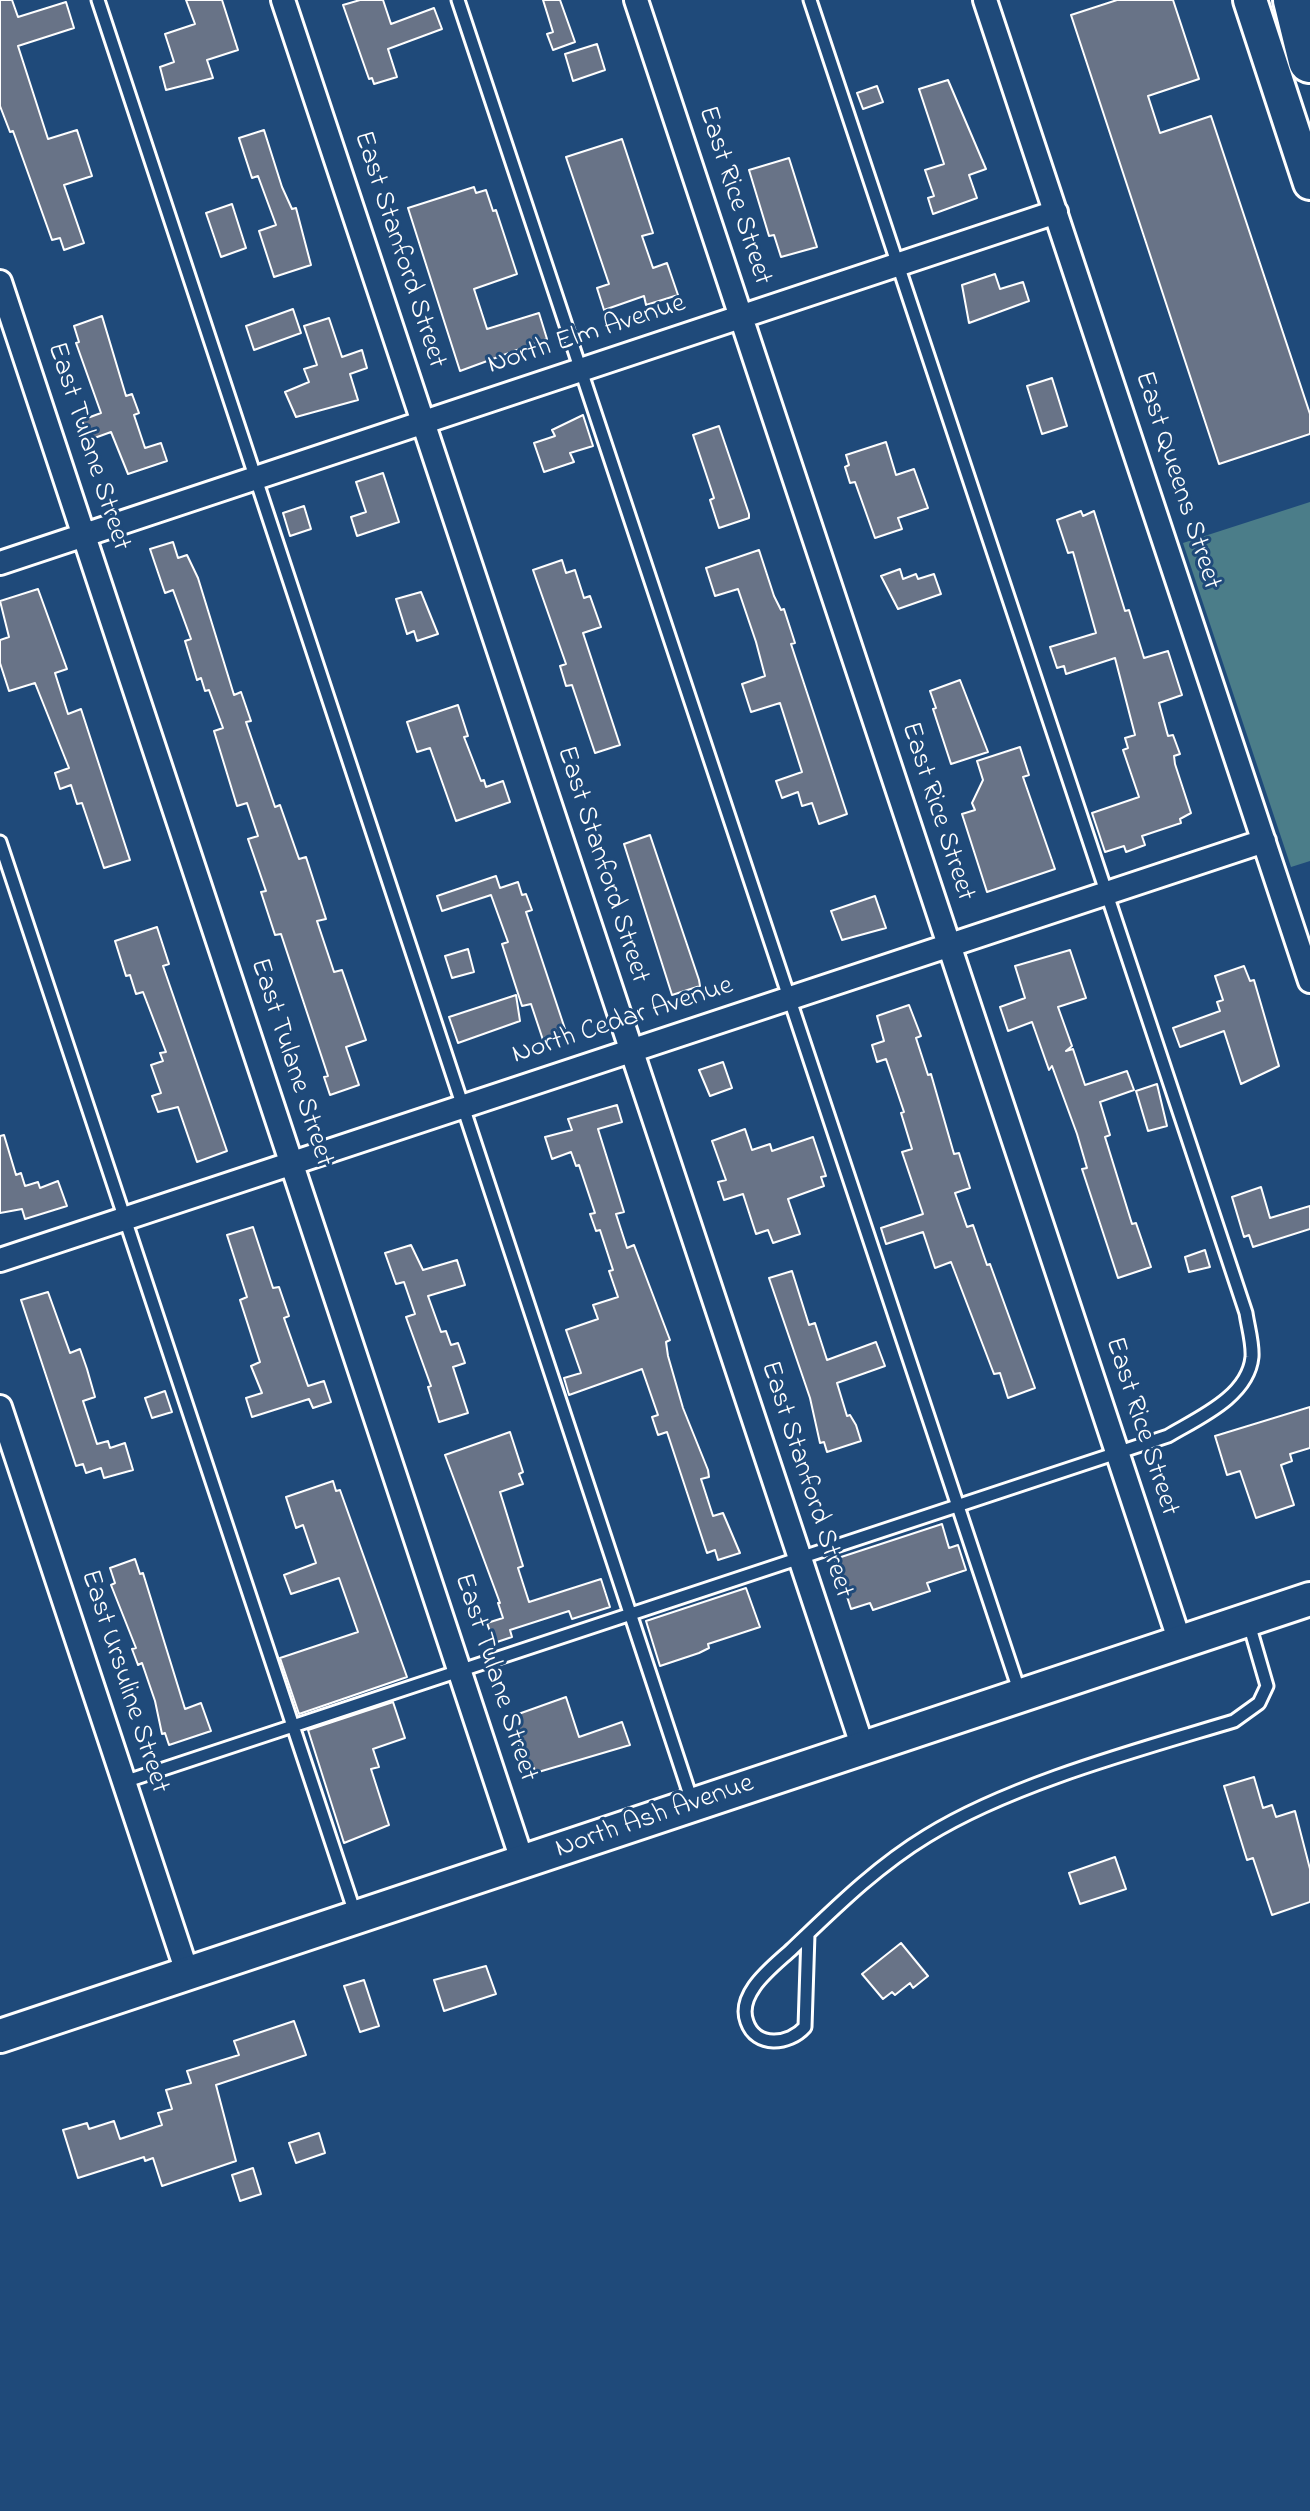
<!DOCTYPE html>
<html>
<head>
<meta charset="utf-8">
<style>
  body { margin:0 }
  canvas { display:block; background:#1f4a7a }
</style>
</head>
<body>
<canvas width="1310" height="2511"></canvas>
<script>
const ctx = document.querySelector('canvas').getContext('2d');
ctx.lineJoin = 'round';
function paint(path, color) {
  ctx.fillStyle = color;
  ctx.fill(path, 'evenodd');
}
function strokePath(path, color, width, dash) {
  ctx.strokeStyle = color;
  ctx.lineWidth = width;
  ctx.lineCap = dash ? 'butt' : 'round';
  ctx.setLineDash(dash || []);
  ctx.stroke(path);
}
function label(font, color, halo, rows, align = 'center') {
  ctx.font = font + ' "Indie Flower",sans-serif';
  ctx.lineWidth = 6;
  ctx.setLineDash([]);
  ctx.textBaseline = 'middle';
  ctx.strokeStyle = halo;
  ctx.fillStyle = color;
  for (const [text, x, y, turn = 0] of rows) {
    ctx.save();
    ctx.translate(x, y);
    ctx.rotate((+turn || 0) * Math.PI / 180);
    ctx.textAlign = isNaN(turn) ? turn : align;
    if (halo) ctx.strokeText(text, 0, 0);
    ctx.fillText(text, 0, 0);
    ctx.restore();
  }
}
paint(new Path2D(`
  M1310,502v359l-19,6 -108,-324z`), '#4b7d89');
const building = new Path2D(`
  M0,0h12l6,17 48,-15 8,26 -56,18 30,93 29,-9 15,46 -28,9 20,58 -20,7 -4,-12 -8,2 -39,-109 -3,1 -10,-26z
  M186,0h36l16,50 -31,10 6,18 -47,12 -6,-23 14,-5 -9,-28 30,-10z
  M360,0h23l8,24 43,-16 8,21 -54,20 9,28 -23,7 -2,-6 -3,1 -26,-74z
  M543,0h17l15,42 -22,8 -6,-16 6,-2z
  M1117,0h56l26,79 -51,17 12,37 51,-17 99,298v20l-91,30 -148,-449z
  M597,44l8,26 -32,11 -8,-27z
  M948,80l38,89 -17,6 8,23 -44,16 -5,-16 6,-2 -9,-26 19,-6 -25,-75z
  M877,86l6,16 -20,7 -6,-16z
  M264,130l18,57 10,22 4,-1 15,57 -37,12 -15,-46 17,-6 -18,-49 -6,2 -13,-40z
  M622,139l31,94 -11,3 11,32 14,-5 11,32 -32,10 -2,-9 -40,14 -7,-22 12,-4 -43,-127z
  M789,158l28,89 -36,10 -7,-22 -5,1 -20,-66z
  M474,187l2,6 10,-3 7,21 3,-1 21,64 -43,15 13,40 52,-16 8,26 -87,32 -52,-163z
  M232,204l14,44 -25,9 -15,-44z
  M995,274l5,15 23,-7 6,19 -60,22 -7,-38z
  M293,309l8,24 -47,17 -8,-24z
  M102,316l24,80 6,-2 7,19 -5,2 11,33 16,-5 6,18 -39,13 -17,-42 -22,8 -7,-20 19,-7 -25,-70 3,-1 -5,-16z
  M329,318l13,39 20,-7 5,18 -17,6 8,26 -62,17 -11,-25 24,-10 -5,-13 13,-4 -13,-39z
  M1052,378l15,48 -25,8 -15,-48z
  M583,415l10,31 -23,7 4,9 -30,10 -10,-29 21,-7 -3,-6z
  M719,426l30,88v4l-30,10 -9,-28 4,-2 -21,-63z
  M886,442l10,33 18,-6 14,39 -30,10 4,11 -27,9 -20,-56 -5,1 -5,-16 4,-2 -3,-10z
  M383,473l16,49 -42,14 -6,-19 15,-5 -10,-30z
  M304,506l7,23 -21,7 -7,-23z
  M1081,511l2,5 11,-5 31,100 4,-1 15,48 24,-7 14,44 -23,8 9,33 5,-1 7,19 -6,2 1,8 16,49 -11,6 1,4 -39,13 3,9 -19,7 -2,-6 -19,6 -13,-39 47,-16 -16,-47 5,-2 -3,-10 10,-3 -20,-77 -49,16 -2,-8 -7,2 -7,-21 46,-14 -23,-81 -5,1 -11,-33z
  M173,542l5,16 9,-3 11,23 36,117 7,-3 10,29 -5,1 29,85 5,-2 19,54 7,-2 20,62 -9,2 17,51 8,-2 24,70 -20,7 13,38 -29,10 -6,-18 4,-1 -47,-142 -6,1 -14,-43 5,-1 -18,-52 10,-3 -11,-33 -10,3 -23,-75 9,-3 -14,-38 -4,1 -4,-13 -4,2 -12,-39 6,-2 -18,-49 -8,3 -15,-44z
  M759,550l15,46 7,14 3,-1 11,34 -4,1 56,170 -28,10 -7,-21 -10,3 -4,-14 -16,6 -6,-17 26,-9 -22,-69 -29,9 -9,-28 23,-8 -9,-34 -18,-53 -23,7 -9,-28z
  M562,560l4,13 9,-3 9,28 6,-2 11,31 -18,6 37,112 -25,8 -23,-68 -6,1 -6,-20 6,-2 -33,-94z
  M900,569l3,10 13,-5 2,5 16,-5 7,20 -43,15 -17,-33z
  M38,589l29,80 -12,4 13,41 13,-5 49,151 -26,8 -22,-65 -5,1 -6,-19 -11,4 -5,-16 14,-5 -34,-85 -26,8 -9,-28v-23l9,-3 -9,-36z
  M421,592l17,42 -21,7 -3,-10 -7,3 -11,-35z
  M960,680l28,72 -37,12 -18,-55 3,-1 -6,-17z
  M458,705l10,31 -4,1 17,44 3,-1 2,7 17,-6 7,21 -54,19 -26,-73 -13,4 -10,-30z
  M1020,747l9,28 -6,2 32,92 -68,23 -25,-78 13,-4 -3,-7 11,-23 -6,-19z
  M650,835l49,145 1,6 -28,9 -48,-151z
  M496,876l4,12 18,-6 4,13 4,-1 6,16 -6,2 41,123 -23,8 -13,-39 -9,2 -20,-62 6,-2 -17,-47 -49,16 -5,-15z
  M875,896l11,32 -44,12 -11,-29z
  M157,927l12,37 -6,2 64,185 -30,11 -19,-55 -20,5 -6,-16 9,-3 -10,-28 12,-4 -3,-8 6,-1 -23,-60 -7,2 -6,-19 -4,1 -11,-35z
  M468,949l6,23 -22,6 -7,-22z
  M1070,950l16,48 -28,9 14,39 -6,5 7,-2 12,36 42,-14 7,19 -34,12 10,33 -5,2 27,87 4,-1 15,44 -33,11 -36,-109 5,-1 -10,-34 -25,-68 -3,4 -17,-48 -24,9 -8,-24 25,-9 -10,-32z
  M1244,966l6,15 4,-1 25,86 -38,18 -17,-53 -44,16 -7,-19 47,-17 -3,-9 6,-2 -8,-24z
  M516,995l4,26 -62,22 -9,-26z
  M909,1005l12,31 -5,2 12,37 3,-1 23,80 5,-1 11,35 -15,5 12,34 6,-2 14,40 3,-1 45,124 -27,10 -8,-25 -6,1 -43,-112 -16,6 -12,-36 -37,12 -5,-16 42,-14 -21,-62 10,-3 -11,-36 3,-1 -18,-53 -9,3 -5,-17 12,-4 -7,-25z
  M723,1062l9,26 -22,8 -11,-26z
  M1157,1084l10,42 -19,5 -12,-40z
  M617,1105l5,17 -24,7 26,83 -8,2 11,34 7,-3 36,95 -4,2 2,14 15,52 25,62 1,7 -8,2 12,37 10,-3 17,40 -22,7 -3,-10 -8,3 -40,-121 -9,3 -6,-18 6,-2 -16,-46 -73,26 -5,-17 17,-5 -15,-43 32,-11 -5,-14 25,-8 -9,-26 4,-1 -13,-40 -4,1 -6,-17 5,-1 -16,-48 -3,1 -5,-14 -19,7 -7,-22 27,-7 -4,-11z
  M745,1129l7,21 18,-6 2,7 41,-14 13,39 -5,1 3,9 -36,13 12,35 -27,9 -5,-13 -12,4 -13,-40 -19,6 -6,-18 8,-2 -14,-39z
  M4,1135l12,40 5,-2 4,13 13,-4 2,6 18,-7 9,25 -42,13 -3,-10 -22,4v-77z
  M1261,1187l9,31 40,-12v23l-57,18 -4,-12 -5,2 -12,-40z
  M253,1227l20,61 6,-1 10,29 -5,2 24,68 16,-5 7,21 -18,6 -4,-9 -57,18 -6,-19 16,-5 -11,-27 9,-4 -20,-62 7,-3 -20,-62z
  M411,1245l12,25 34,-10 8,25 -37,11 13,36 5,-1 5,14 7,-2 7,20 -12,4 15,46 -29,9 -11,-35 3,-1 -25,-69 9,-3 -11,-32 -8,2 -11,-31z
  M1205,1250l5,17 -21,5 -4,-15z
  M792,1271l17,54 6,-2 12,37 49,-18 9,24 -48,17 10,33 3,-1 6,10 5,16 -34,11 -3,-10 -4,1 -10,-45 -41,-120z
  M48,1292l22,61 10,-4 7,20 8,28 -12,4 14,43 11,-3 2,7 15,-5 8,27 -29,8 -3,-10 -15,5 -3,-9 -7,2 -55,-166z
  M165,1391l7,21 -20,6 -7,-20z
  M1310,1407v41l-20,6 2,7 -11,4 13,40 -38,13 -16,-47 -13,4 -12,-39z
  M510,1432l13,40 -4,2 4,10 -23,8 23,74 -5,2 11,34 72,-23 9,28 -38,12 -3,-8 -59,19 2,7 -18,6 -7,-20 16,-5 -5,-15h2l-55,-148z
  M333,1481l3,10 4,-1 67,187 -108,37 -19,-56 78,-26 -19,-54 -48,16 -7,-19 32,-12 -13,-38 -7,3 -10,-31z
  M942,1524l7,24 9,-3 8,25 -39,13 3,8 -57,19 -3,-7 -19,6 -16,-50z
  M135,1559l5,15 3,-1 42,136 16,-6 10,28 -42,14 -4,-12 -3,1 -7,-33 -13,-38 -4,2 -6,-16 4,-1 -25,-63 4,-2 -5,-15z
  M746,1588l14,39 -52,17 1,4 -10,5 -39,13 -14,-45z
  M566,1697l13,40 43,-15 8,23 -95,28 -1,-5 -7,2 -17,-53z
  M393,1702l12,36 -32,11 6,18 -8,2 18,56 -45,18 -36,-113z
  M1254,1777l9,31 9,-3 4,12 19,-6 15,58v33l-38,13 -19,-57 -6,2 -23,-74z
  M1115,1857l11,32 -46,15 -11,-31z
  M901,1943l27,33 -15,12 -3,-5 -15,12 -3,-3 -9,7 -21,-25z
  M486,1966l10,28 -52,17 -10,-31z
  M364,1980l15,46 -19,6 -16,-46z
  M294,2021l12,34 -90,30 20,76 -74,25 -9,-28 -8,3 -1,-4 -66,21 -15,-48 24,-7 2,6 25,-8 6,18 42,-14 -4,-12 14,-4 -6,-19 25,-7 -4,-12 52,-16 -5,-14z
  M319,2133l6,20 -29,10 -7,-20z
  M253,2168l8,26 -21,7 -8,-26z`);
paint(building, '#687387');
strokePath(building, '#fff', 2);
const lane = new Path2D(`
  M98,0l594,1801
  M458,0l562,1693
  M0,842l356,1074
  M124,1782l1044,-346c30,-18 80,-39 84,-79 1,-14 -4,-30 -6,-44l-436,-1313
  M808,1934l-3,93c-16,18 -49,21 -58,-5 -11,-29 27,-56 45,-73 43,-41 84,-82 135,-113 84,-52 211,-86 307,-115l25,-18 8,-17 -18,-62`);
const street = new Path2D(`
  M283,0l580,1748
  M636,0l544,1642
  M985,0l325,981
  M0,282l523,1581
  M0,563l1056,-351
  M0,1260l1264,-419
  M0,1407l188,568`);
const secondary = new Path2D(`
  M1250,0l60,183
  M0,2036l1310,-437`);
const highway = new Path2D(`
  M1295,0l15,61`);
strokePath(lane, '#fff', 17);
strokePath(street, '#fff', 28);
strokePath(secondary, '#fff', 38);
strokePath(highway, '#fff', 48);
strokePath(lane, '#1f4a7a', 11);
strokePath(street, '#1f4a7a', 22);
strokePath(secondary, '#1f4a7a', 32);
strokePath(highway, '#1f4a7a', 42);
label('28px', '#fff', '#1f4a7a', [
  ["East Rice Street",733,196,72],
  ["East Stanford Street",398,250,72],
  ["North Elm Avenue",587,336,-18],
  ["East Tulane Street",87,447,72],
  ["East Queens Street",1176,481,72],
  ["East Rice Street",936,812,72],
  ["East Stanford Street",601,865,72],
  ["North Cedar Avenue",623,1022,-18],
  ["East Tulane Street",290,1063,72],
  ["East Rice Street",1140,1427,72],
  ["East Stanford Street",805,1480,72],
  ["East Tulane Street",494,1678,72],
  ["East Ursuline Street",123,1682,72],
  ["North Ash Avenue",655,1818,-19]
]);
</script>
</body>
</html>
